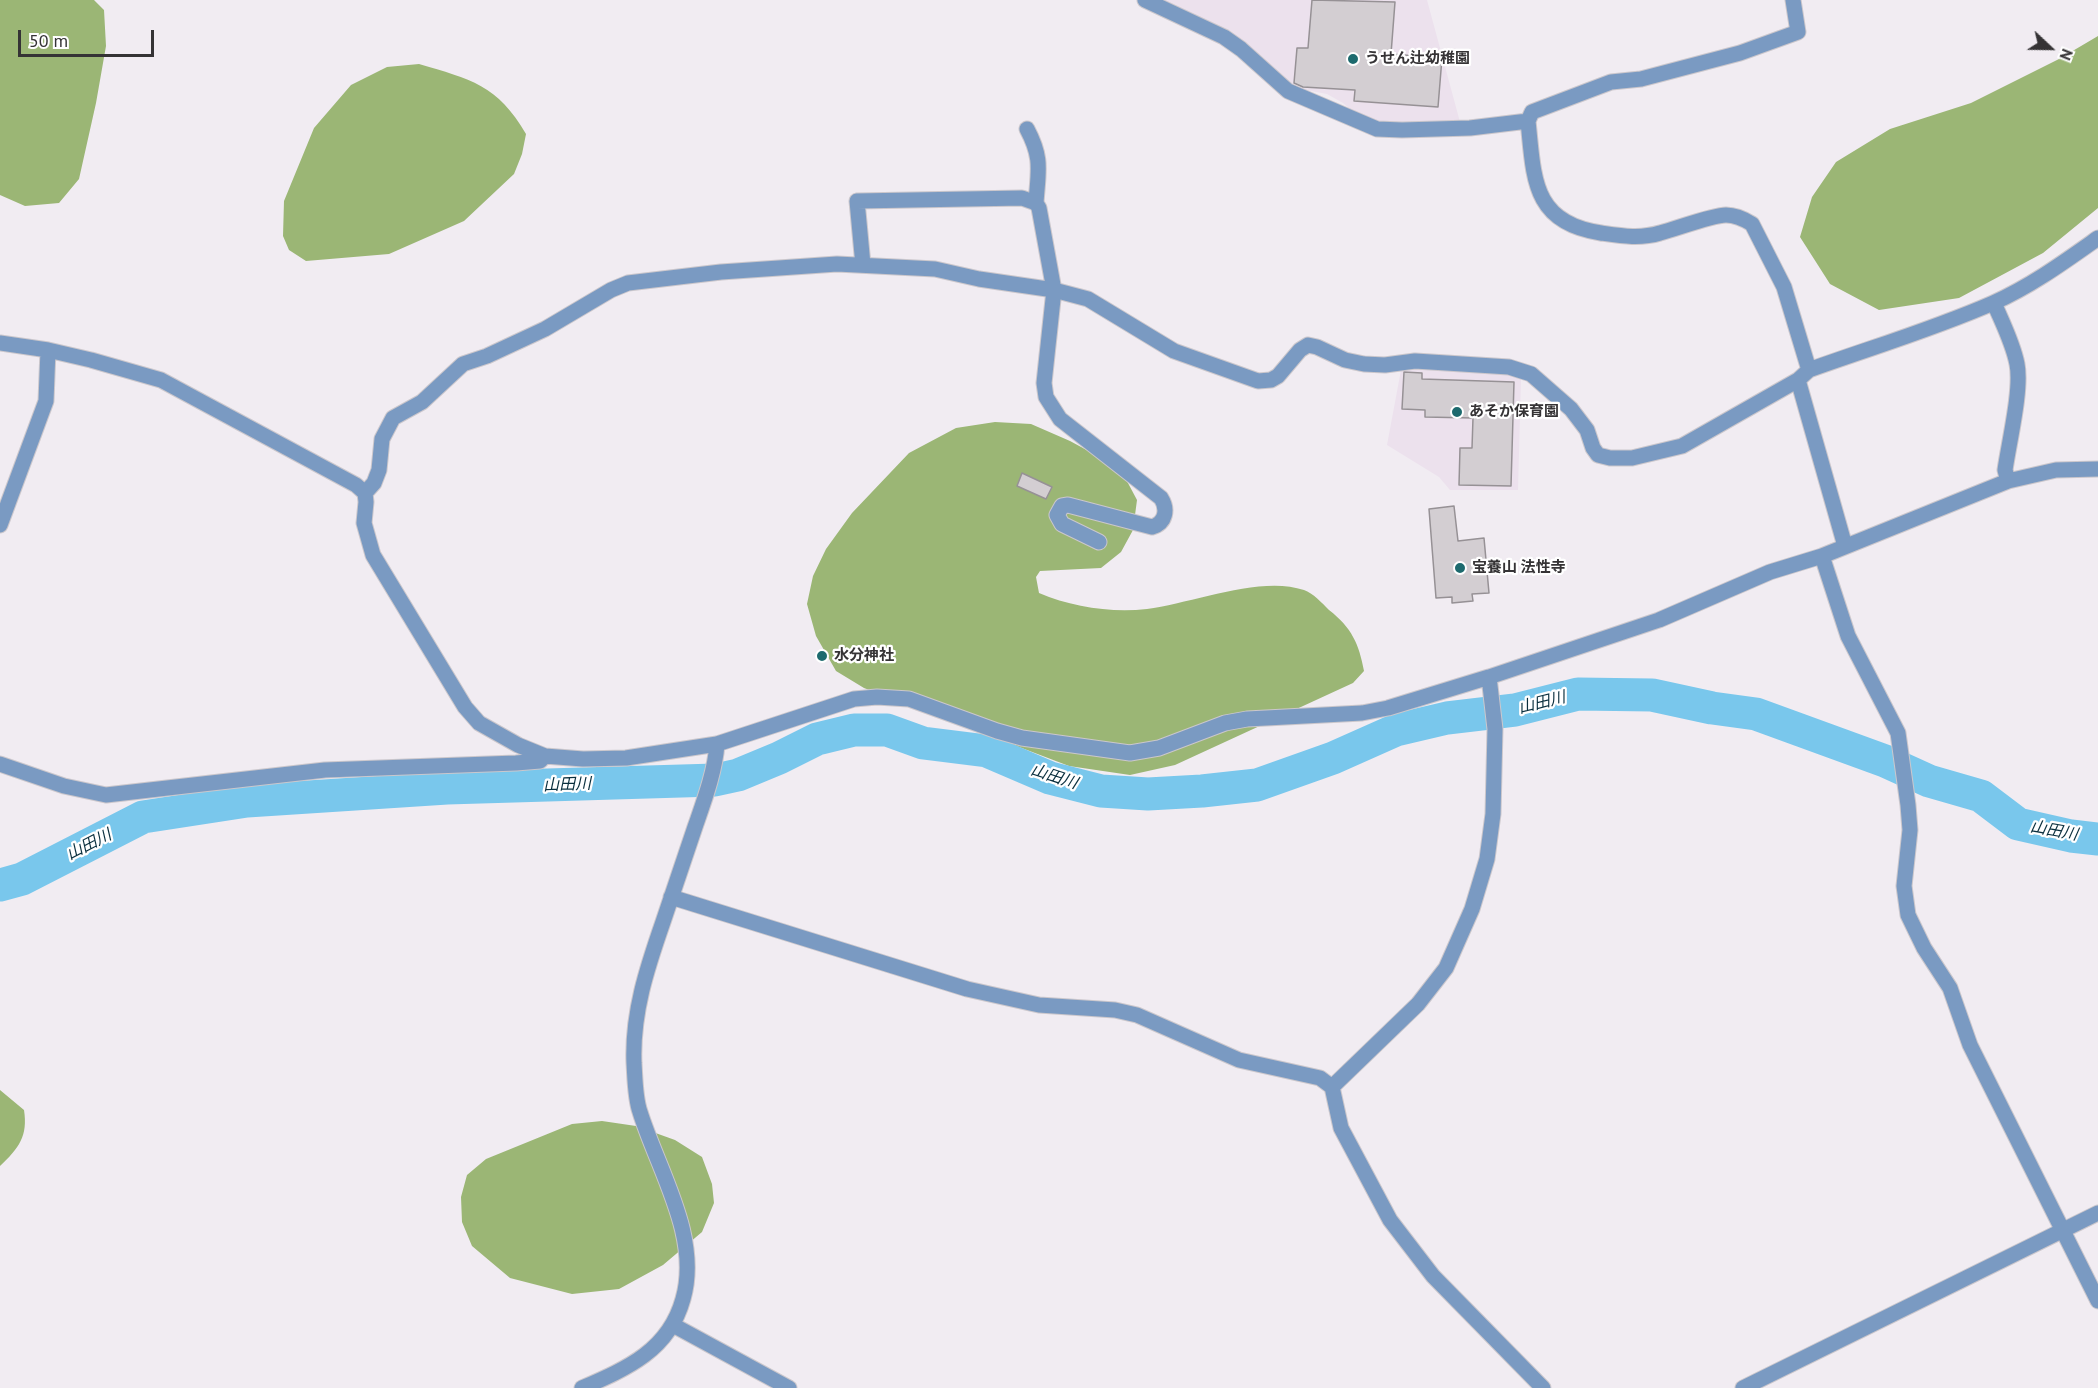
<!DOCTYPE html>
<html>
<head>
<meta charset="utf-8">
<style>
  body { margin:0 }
  #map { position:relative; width:2098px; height:1388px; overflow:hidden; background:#f1ecf2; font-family:"PT Sans",sans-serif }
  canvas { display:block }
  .north { position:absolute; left:2020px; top:18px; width:60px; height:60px; -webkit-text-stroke:4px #fff; paint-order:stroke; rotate:112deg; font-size:16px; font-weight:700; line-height:24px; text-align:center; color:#353335 }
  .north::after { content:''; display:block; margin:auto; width:21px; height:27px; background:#353335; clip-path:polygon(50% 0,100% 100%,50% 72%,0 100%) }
  .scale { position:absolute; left:18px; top:30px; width:136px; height:27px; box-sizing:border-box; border:3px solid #353335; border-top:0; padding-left:8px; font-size:18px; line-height:21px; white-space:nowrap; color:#353335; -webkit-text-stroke:4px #fff; paint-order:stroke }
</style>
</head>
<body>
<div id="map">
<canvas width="2098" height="1388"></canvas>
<div class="north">N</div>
<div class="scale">50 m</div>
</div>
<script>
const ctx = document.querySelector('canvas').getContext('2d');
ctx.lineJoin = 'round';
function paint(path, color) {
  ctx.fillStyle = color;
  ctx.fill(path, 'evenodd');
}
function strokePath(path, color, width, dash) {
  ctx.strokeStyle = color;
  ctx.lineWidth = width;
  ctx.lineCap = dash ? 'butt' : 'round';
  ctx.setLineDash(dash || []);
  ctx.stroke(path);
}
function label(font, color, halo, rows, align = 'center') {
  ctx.font = font + ' "PT Sans","Noto Sans JP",sans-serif';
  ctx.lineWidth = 4.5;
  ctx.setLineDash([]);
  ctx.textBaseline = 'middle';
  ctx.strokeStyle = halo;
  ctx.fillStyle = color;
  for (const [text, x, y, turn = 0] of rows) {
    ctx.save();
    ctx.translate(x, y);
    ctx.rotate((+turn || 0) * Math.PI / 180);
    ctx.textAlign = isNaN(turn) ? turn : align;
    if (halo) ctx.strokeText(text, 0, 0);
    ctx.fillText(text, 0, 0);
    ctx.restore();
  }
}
paint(new Path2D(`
  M1164,0h263l33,122 -68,3 -24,-5 -13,-7 -12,-10 -16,-9 -32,-6 -65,-57z
  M1412,367l98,8 11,4 -3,111h-68l-11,-13 -52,-32 14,-75z`), '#ece1ed');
paint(new Path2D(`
  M0,0h94l10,10 2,36 -10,57 -17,76 -20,24 -34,3 -25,-11z
  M2098,36v172l-55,45 -84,45 -80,12 -49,-26 -30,-47 12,-40 24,-35 54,-33 81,-26 88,-44z
  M419,64c51,15 79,21 107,70l-4,20 -8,20 -50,47 -75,33 -83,7 -17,-11 -6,-14 1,-35 30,-73 37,-43 36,-18z
  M995,422l36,2 39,17 50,27 17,32 -4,30 -12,22 -20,16 -61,3 -4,6 3,16c33,14 72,20 108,16 45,-6 114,-34 157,-19 9,3 18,13 25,20 23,18 30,34 35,61l-11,12 -178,82 -45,10 -61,-9 -205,-78 -28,-17 -20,-35 -9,-32 6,-28 13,-27 26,-36 57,-60 47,-25z
  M0,1090l24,20c4,26 -5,38 -24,56z
  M602,1121l34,5 39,14 27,17 10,27 2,19 -12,29 -39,33 -44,24 -47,5 -62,-16 -38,-32 -10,-24 -1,-25 6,-22 19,-16 86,-35z`), '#9bb675');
strokePath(new Path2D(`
  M0,885l22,-6 121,-62 104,-16 200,-13 268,-8 23,-5 41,-17 38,-19 37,-9h33l36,13 64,8 63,27 51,13 47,3 54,-3 55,-6 76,-27 63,-28 51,-12 68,-8 63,-16 74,1 60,13 44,6 129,47 44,20 52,15 37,28 53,12 27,3`), '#79c7ec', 33);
const building = new Path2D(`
  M1312,0l83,2 -4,52 51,4 -4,49 -84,-6 1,-11 -52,-3 -9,-4 3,-35h11z
  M1404,372l18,1v6l92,3 -3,104 -52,-1 1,-37h12l1,-30 -48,-1v-7l-23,-1z
  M1022,473l30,14 -6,12 -29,-13z
  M1454,506l4,35 26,-3 5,55 -17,1 1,7 -21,2v-6l-16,1 -7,-89z`);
paint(building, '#d3ced2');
strokePath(building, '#969195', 1.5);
const minor = new Path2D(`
  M1145,0l79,37 17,12 47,42 89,38 25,1 68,-2 58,-7c6,57 4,102 73,112 21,3 39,6 59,0 16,-4 52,-18 66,-18 10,0 18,4 26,9l32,63 25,83
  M1528,121l4,-9 79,-30 30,-3 99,-26 58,-21 -5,-32
  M1027,129c16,30 11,42 9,74
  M863,265l-6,-64 165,-3 14,5 3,5 15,82 -10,93 2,14 14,22 101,79c7,11 5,25 -9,29l-84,-22 -6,1 -5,9 5,9 37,18
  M1994,303c8,19 19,40 23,61 5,25 -8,78 -12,106l3,11
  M0,343l48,7 43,10 70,20 195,105 9,8 1,9 -2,21 9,32 92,152 14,16 39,22 27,11 38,3 43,-1 91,-14 137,-45 23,-2 32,2 88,32 25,7 108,15 29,-5 66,-25 22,-4 115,-6 26,-5 101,-31 170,-57 111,-48 52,-16 186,-75 48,-11 42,-1
  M1798,380l47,166
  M365,493l9,-10 5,-13 3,-31 11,-21 29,-16 41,-38 24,-8 58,-27 66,-39 17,-7 93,-11 116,-8 98,5 44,10 75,11 34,9 86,52 84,30 13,-1 7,-4 22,-26 8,-5 9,2 28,13 19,4 21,1 30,-4 94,6 22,7 40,35 16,21 6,18 5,7 12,3h22l50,-12 116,-66 11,-10c61,-22 125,-41 184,-67 38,-17 71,-41 105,-65
  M0,525l46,-124 2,-51
  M1822,556l26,80 50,97 10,72 2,25 -6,56 4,29 16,33 26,40 20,57 128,256
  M0,764l64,22 42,9 219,-25 191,-7 24,-2 5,-5
  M671,897l296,92 72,16 76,5 22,5 102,45 81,18 12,9 9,41 49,92 43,56 110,112
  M1332,1087l86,-83 28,-36 26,-59 15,-50 6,-45 2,-85 -6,-52
  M673,1325l116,63
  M582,1388c46,-20 87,-38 101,-89 18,-62 -25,-129 -43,-187 -5,-14 -5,-34 -6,-49 -2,-50 13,-95 29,-141 11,-32 21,-63 32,-95 9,-26 20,-55 22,-83
  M1743,1388l355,-175`);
strokePath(minor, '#cbc7cc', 17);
strokePath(minor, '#7a9ac2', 15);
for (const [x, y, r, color] of [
  [1353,59,6,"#1d6a6e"],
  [1457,412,6,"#1d6a6e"],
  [1460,568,6,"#1d6a6e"],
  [822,656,6,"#1d6a6e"]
]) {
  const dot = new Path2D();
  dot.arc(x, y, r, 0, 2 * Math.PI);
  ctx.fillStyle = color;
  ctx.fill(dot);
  strokePath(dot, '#fff', 2);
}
label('bold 15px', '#353335', '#fff', [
  ["うせん辻幼稚園",1365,59],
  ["あそか保育園",1469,412],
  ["宝養山 法性寺",1472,568],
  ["水分神社",834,656]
], 'left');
label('italic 16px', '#0a2f3e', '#fff', [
  ["山田川",1542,703,-14],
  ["山田川",1054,777,18],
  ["山田川",567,785,-2],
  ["山田川",2054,831,10],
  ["山田川",89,845,-27]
]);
</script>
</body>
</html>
